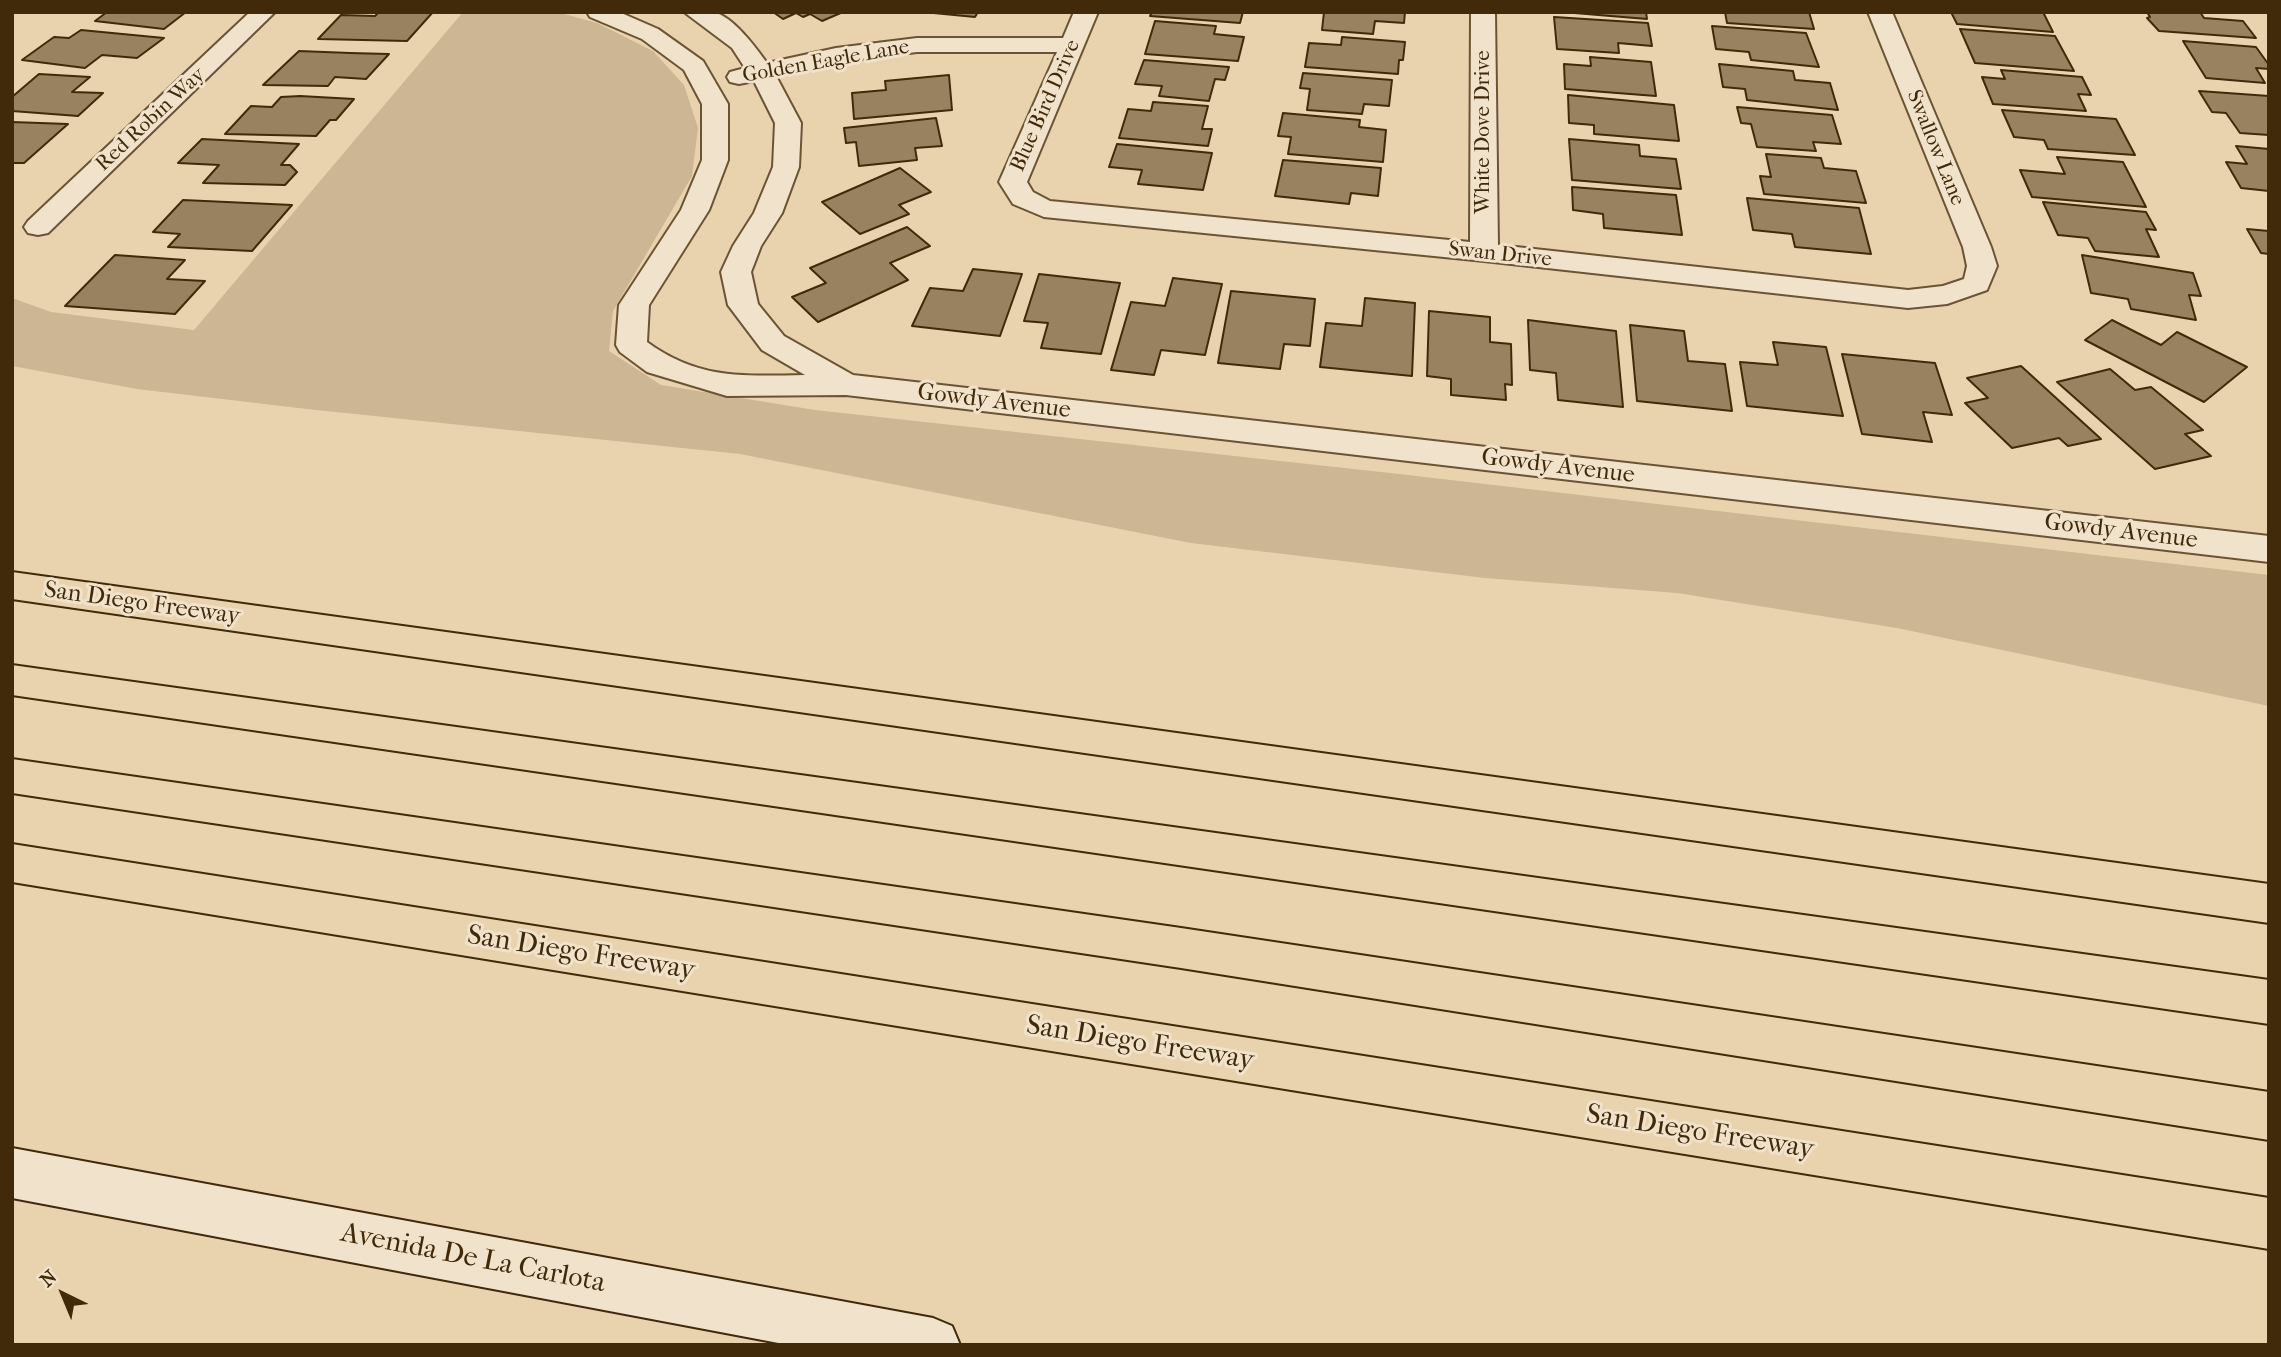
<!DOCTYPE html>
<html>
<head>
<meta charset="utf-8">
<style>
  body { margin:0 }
  #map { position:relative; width:2281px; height:1357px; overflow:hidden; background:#e9d3af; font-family:"IM FELL French Canon",serif }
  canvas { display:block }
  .frame { position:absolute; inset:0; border:14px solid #412a0a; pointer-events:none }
  .north { position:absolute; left:28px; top:1259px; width:70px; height:70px; -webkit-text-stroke:5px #f1e2cb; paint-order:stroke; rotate:317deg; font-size:19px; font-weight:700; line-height:28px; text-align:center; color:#412a0a }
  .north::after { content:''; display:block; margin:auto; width:24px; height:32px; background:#412a0a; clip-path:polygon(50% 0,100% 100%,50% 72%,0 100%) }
</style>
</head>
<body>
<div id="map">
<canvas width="2281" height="1357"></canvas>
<div class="frame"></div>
<div class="north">N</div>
</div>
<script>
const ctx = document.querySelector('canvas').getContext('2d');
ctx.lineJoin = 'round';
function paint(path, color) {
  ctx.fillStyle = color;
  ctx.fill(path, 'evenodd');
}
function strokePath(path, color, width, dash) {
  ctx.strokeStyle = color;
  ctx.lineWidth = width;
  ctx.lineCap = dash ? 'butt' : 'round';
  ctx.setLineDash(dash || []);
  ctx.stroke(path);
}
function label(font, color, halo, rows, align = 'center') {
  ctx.font = font + ' "IM FELL French Canon",serif';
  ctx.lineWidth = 6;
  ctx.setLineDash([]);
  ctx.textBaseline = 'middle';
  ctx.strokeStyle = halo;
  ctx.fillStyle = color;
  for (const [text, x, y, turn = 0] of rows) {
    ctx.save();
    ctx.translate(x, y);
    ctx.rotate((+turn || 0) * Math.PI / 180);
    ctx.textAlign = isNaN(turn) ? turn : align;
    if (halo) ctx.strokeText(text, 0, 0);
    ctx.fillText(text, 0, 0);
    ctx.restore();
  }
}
paint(new Path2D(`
  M463,12h94l40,11 56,28 31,34 14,43 -6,48 -79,135 -4,40 52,34 154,25 584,64 870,101v131l-372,-78 -220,-35 -192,-15 -294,-35 -451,-89 -433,-45 -170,-20 -125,-23v-68l39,14 143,18z`), '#ccb693');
const building = new Path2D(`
  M107,12h79l-22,17 -69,-8z
  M379,12h54l-26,29 -89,-2 23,-24 34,1z
  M773,12h70l-21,9 -12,-7 -7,3 -7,-4 -13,6z
  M923,12h55l-3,5z
  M1152,12h91l-3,11 -90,-7z
  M1324,12h81l-1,11 -29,-2 -2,13 -51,-4z
  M1646,12l1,7 -85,-7z
  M1725,12h84l5,17 -87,-6z
  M1951,12h92l10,20 -96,-8z
  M2147,12h53l4,6 39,3 13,17 -97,-7 -12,-13 3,-1z
  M1554,17l94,6 4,23 -34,-3 1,10 -62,-4z
  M1155,21l61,5 -2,8 30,3 -6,24 -93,-7z
  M1712,26l94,7 13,34 -68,-7 -2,-8 -33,-3z
  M1960,29l95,7 19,35 -99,-8z
  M81,30l83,8 -27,20 -35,-3 -17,13 -63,-8 32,-23 15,1z
  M1342,37l63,5 -2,18h-4l-1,14 -93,-7 4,-24 32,2z
  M2183,41l73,6 13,18v4l-13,-1 9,15 -59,-5z
  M299,51l51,2 39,1 -23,25 -31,-2 -7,9 -65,-1z
  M1590,57l61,5 5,34 -91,-7 -1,-25 27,2z
  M1144,60l85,7 -4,13 -10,-1 -6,22 -50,-5 3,-10 -27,-2z
  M1719,64l74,7 2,9 35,3 8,27 -91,-10 -2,-11 -22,-2z
  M2001,70l81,7 9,18 -13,-1 8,17 -93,-7 -11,-27 23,2z
  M1303,73l89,7 -3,26 -25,-2 -2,10 -55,-4 3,-21 -10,-1z
  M39,74l51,3 -18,15 31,1 -25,23 -66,-5v-14z
  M949,75l3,35 -98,9 -2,-26 34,-3 -1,-9z
  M2199,91l70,5v39l-29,-2 -14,-20 -14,-1z
  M1568,95l106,10 5,36 -85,-7v-9l-25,-2z
  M300,96l54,3 -18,21h-6l-14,16 -91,-2 26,-28 21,1 9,-10z
  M1153,102l55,4 -6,23h10l-4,17 -89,-8 9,-29 23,2z
  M1737,107l95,8 9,29 -28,-2 3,9 -59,-4 -6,-23 -10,-1z
  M2002,110l114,9 19,36 -87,-6 -4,-9 -30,-3z
  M1283,113l77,7 -1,7 27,3 -3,32 -95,-8 3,-17 -13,-1z
  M936,118l6,28 -27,2 2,12 -58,6 -3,-24 -10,1 -2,-15z
  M12,122l56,2 -44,39h-12z
  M202,139l97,5 -18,21h9l7,7 -12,13 -82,-2 16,-18 -41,-2z
  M1569,139l70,6 1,11 36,3 5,30 -109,-9z
  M1117,144l95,9 -9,37 -65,-6 4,-14 -33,-3z
  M2236,146l33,3v42l-28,-3 -15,-26 21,2z
  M1766,154l55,4 3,10 32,3 10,32 -102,-9 -4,-18 11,1z
  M2057,157l66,5 23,45 -114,-10 -12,-27 45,4z
  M1283,160l98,8 -3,28 -27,-3 -2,11 -74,-8z
  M900,168l31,24 -32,13 10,9 -49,20 -38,-32z
  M1572,187l104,8 6,40 -78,-7 -1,-14 -30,-4z
  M1747,198l112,10 12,46 -76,-7 -3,-13 -39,-4z
  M183,200l109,5 -40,46 -84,-4 12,-13 -27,-2z
  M2043,202l103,10 10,18 -10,-1 13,28 -64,-6 -7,-13 -30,-3z
  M907,227l23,19 -40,17 18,17 -90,42 -26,-25 34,-14 -16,-15z
  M2247,229l22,2v23l-8,-1z
  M115,255l70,5 -18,19 38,2 -30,33 -110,-8z
  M2082,255l111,18 8,23 -12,-1 7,25 -65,-11 -3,-10 -37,-6z
  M973,269l49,5 -22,62 -88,-10 18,-38 33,3z
  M1039,274l81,9 -19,71 -60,-6 7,-25 -24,-2z
  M1173,278l49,6 -17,71 -44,-5 -7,25 -43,-5 20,-68 34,4z
  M1231,291l84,8 -5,47 -26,-2 -4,25 -62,-6z
  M1365,298l50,5 -3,73 -92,-9 6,-44 36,3z
  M1429,311l61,6v25l21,2 1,41 -7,-1 1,16 -55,-5v-16l-24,-3z
  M1528,320l88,11 7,76 -65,-7 -2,-27 -26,-3z
  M2112,320l49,25 16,-13 70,35 -43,35 -119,-62z
  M1630,325l54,6 4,30 37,3 7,47 -95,-10z
  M1773,342l53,5 17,69 -96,-10 -7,-44 38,3z
  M1842,354l93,9 17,52 -29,-3 9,30 -70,-8z
  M2021,366l80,73 -33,7 -9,-8 -47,10 -47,-45 23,-5 -21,-20z
  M2110,369l25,21 16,-3 52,43 -18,4 26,22 -56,13 -98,-87z`);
paint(building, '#988260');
strokePath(building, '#412a0a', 2);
const street = new Path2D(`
  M250,12h25l-227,221 -10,2 -10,-2 -4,-6 4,-6z
  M587,12h32l39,17 45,32 25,43v56l-19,50 -60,95 -2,37c52,38 97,34 158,33l-43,-25 -34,-45 -7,-33 12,-26 21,-33 19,-46 2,-44 -21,-42 -15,3 -9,-2 -3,-5 3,-5 15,-4 -13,-20 -48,-36c9,0 20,-1 29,0 20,4 43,36 54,51l69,-15 81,-10h146l11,-26h24l-71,170 6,10 17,9 420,41 1,-230h24l3,233 410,45 35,-4 21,-7 3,-13 -4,-19 -95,-235h24l99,235 6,19 -10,24 -40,14 -39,4 -424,-47 -440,-44 -31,-13 -14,-22 58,-130h-140l-81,10 -60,14 25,47 -2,44 -17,46 -21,33 -10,26 7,32 26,32 69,39 1416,161v26l-1423,-167 -119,1 -80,-24 -27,-20 -4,-7 3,-40 62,-95 21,-50v-56l-18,-34 -42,-31 -52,-22z`);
const secondary = new Path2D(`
  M12,1148l921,170 19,8 8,19h-171l-777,-147z`);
const highway = new Path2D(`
  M12,572l2257,312v39l-2257,-324z
  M12,665l2257,315v44l-2257,-329z
  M12,759l1169,169 1088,164v48l-1088,-172 -1169,-175z
  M12,844l2257,354v51l-2257,-367z`);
strokePath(street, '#6b5433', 4);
strokePath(secondary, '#412a0a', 4);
strokePath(highway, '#412a0a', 4);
paint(street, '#f1e2cb');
paint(secondary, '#f1e2cb');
paint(highway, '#e9d3af');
label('21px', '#412a0a', '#f1e2cb', [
  ["Golden Eagle Lane",826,62,-10],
  ["Blue Bird Drive",1046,106,-66],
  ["Red Robin Way",151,120,-43],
  ["White Dove Drive",1484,132,-90],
  ["Swallow Lane",1935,148,68],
  ["Swan Drive",1500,255,6]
]);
label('24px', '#412a0a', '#f1e2cb', [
  ["Gowdy Avenue",994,402,7],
  ["Gowdy Avenue",1558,467,7],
  ["Gowdy Avenue",2121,532,7],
  ["San Diego Freeway",142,604,8]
]);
label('28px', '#412a0a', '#f1e2cb', [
  ["San Diego Freeway",581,954,9],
  ["San Diego Freeway",1140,1044,9],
  ["San Diego Freeway",1700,1133,9],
  ["Avenida De La Carlota",473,1259,11]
]);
</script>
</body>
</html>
